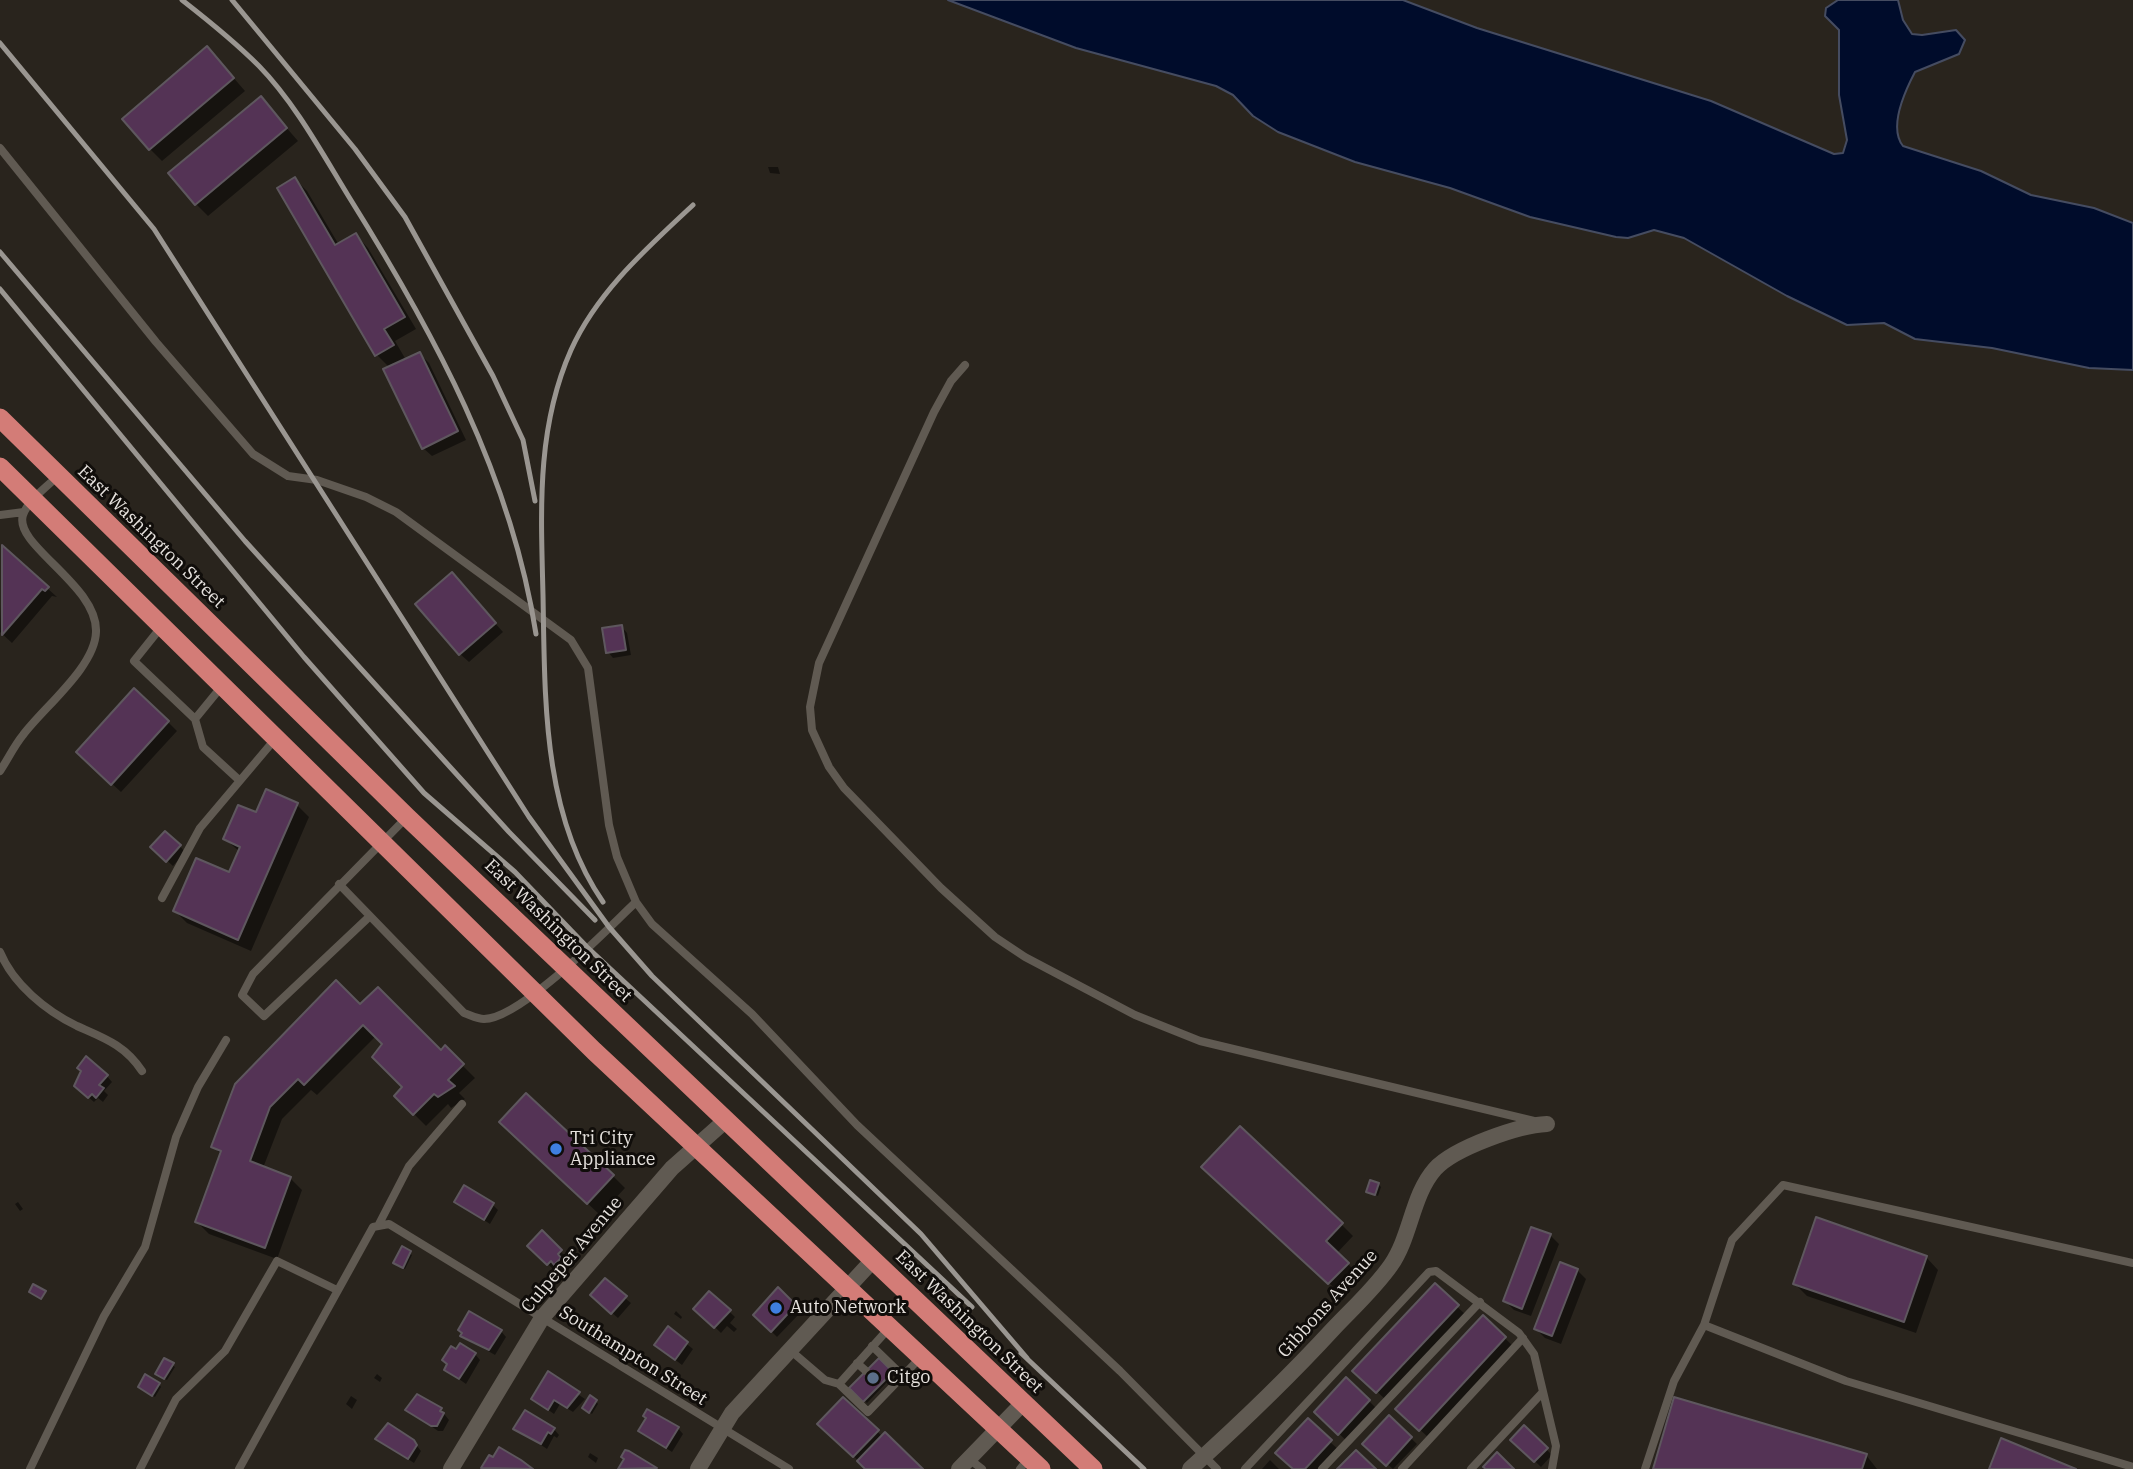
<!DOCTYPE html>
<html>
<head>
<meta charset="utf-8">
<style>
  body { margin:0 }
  canvas { display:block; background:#29241d }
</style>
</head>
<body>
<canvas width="2133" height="1469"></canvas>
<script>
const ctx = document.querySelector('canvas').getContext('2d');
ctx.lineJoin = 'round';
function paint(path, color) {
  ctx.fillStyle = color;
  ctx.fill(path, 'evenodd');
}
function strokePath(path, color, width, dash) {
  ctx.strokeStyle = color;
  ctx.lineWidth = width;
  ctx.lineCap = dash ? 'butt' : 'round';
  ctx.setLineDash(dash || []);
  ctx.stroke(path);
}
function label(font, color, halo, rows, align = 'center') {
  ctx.font = font + ' "IBM Plex Serif",serif';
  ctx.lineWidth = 6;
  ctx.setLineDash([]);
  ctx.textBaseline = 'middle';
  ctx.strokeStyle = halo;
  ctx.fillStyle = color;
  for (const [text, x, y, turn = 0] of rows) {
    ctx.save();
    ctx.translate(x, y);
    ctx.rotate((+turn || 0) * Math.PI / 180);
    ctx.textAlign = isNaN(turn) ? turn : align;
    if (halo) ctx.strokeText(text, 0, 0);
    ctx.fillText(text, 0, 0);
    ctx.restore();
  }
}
const water = new Path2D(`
  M948,0h455l74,28 234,73 123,53 9,-1 4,-13 -8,-45v-65l-14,-14 1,-8 12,-8h60l5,20 9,14 10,1 34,-5 9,10 -6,14 -44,18c-10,19 -27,55 -12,74l78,25 50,24 63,13 39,15v147l-44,-2 -97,-20 -77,-9 -31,-16 -37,2 -60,-29 -103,-58 -30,-8 -26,8 -12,-1 -86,-20 -80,-29 -95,-26 -77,-30 -25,-16 -20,-21 -17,-9 -140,-38z`);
paint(water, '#000c2b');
strokePath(water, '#454c61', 2);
paint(new Path2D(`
  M219,61l26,30 -83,70 -12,-12z
  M272,111l26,30 -90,75 -12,-12z
  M768,167h10l2,7 -10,-1z
  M295,179l12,12 32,54 17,-10 12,13 48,81 -21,12 11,19 14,-6 9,9 37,77 -34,16 -9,-8 -33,-80 -13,-13z
  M3,548l54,49 -5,-1 -40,47 -12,-11z
  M460,584l43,48 -34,30 -9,-8z
  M622,627l5,6 4,22 -18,3 -5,-6z
  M168,722l9,9 -56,61 -34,-31z
  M297,805l12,12 -58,134 -64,-28 -12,-12 55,-36 10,-23 -15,-13 32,-24z
  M180,846l5,6 -12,14 -21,-19z
  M360,1007l81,45 4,-4 30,30 -16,15 6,6 -14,9 -3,-4 -22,22 -30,-30 9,-9 -21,-44 -8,-7 -59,59 -6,-5 -29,29 -19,49 27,10 12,12 -25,69 -68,-25 -12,-12 25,-67 -9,-8z
  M107,1076l5,6 -8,9 4,4 -5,7 -5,-4 -4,4 -12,-10z
  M513,1134l100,42 12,12 -25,27z
  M1215,1179l126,45 12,12 -16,17 23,23 -18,19z
  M1378,1184l3,3 -3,9 -10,-5z
  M18,1202l5,7 -3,2 -5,-7z
  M456,1202l36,2 6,6 -8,14z
  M542,1233l24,24 -5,12 -4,-3 -3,4 -25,-24z
  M1550,1235l9,9 -28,72 -17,-6 -9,-9z
  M403,1248l9,7 -7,14 -8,-4z
  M1926,1257l12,13 -22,63 -109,-37 -12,-12z
  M1577,1270l9,9 -25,65 -16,-6 -9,-9z
  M1435,1286l31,29 -80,85 -31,-29z
  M778,1290l23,22 -24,25 -22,-22z
  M710,1293l25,24 -5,6 7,6 -3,3 -7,-6 -6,7 -25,-24z
  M625,1298l6,5 -13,15 -20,-17z
  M676,1311l6,6 -1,2 -7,-5z
  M1483,1317l31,30 -85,91 -32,-29z
  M668,1329l25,20 -11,16 -26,-20z
  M501,1331l5,6 -11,18 -33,-19z
  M475,1354l5,6 -14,24 -20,-14z
  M879,1360l15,15 -27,28 -15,-15z
  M172,1365l3,2 -8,13 -8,-4z
  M377,1374l5,4 -2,4 -6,-4z
  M548,1374l37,25 -12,13 -13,-8 -6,10 -21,-15z
  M159,1384l2,3 -6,10 -13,-8z
  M351,1396l6,4 -5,9 -6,-5z
  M843,1399l40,38 38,32h-54l-47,-45z
  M596,1401l2,3 -6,10 -6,-4z
  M1369,1401l9,9 -30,32 -23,-21z
  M408,1410h33l8,10 -6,11h-5z
  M1389,1417l28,27 -24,25 -29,-25z
  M1524,1427l28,28 -11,12 -29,-28z
  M516,1428l38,1 5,6 -2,3 -3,-2 -7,13z
  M678,1428l5,6 -11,18 -32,-21z
  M377,1439l36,2 8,10 -7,12z
  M1330,1442l9,8 -17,19h-27z
  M590,1453l8,5 -2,5 -8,-6z
  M1866,1455l11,14h-222z
  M1270,1460l9,9h-17z`), '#0007');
const building = new Path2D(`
  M207,46l27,32 -85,72 -27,-31z
  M261,96l26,32 -92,77 -27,-32z
  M295,177l40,68 21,-12 49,84 -21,12 10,16 -19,11 -98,-168z
  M420,352l38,79 -36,18 -39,-80z
  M2,545l47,42 -4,4 -3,-2 -40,46z
  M452,572l44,51 -37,32 -44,-51z
  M622,625l4,25 -20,3 -4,-25z
  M134,688l35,33 -58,64 -35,-33z
  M266,789l32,14 -60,137 -65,-29 23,-53 33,14 11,-25 -17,-8 15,-34 18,7z
  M165,831l16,14 -15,17 -16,-15z
  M336,980l24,24 18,-17 63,63 4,-5 19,19 -16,16 7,6 -17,11 -4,-3 -21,21 -19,-19 8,-9 -30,-30 10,-13 -19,-19 -59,60 -6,-6 -28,28 -20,54 41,16 -26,71 -70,-26 26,-71 -10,-4 24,-63z
  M86,1056l22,19 -9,10 5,3 -8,10 -4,-4 -4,4 -14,-12 7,-15 -4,-3z
  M526,1093l88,82 -27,29 -88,-82z
  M1240,1126l103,97 -17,18 23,22 -21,21 -127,-117z
  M1370,1180l9,3 -4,12 -9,-3z
  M464,1185l30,18 -10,17 -30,-18z
  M1816,1217l111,39 -23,66 -111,-38z
  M1531,1227l20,7 -29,75 -19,-8z
  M542,1230l20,20 -4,4 3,4 -7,7 -3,-4 -4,4 -20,-19z
  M402,1246l9,5 -8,17 -10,-5z
  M1560,1262l18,7 -26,67 -18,-7z
  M605,1278l22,18 -16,18 -21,-19z
  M1435,1283l24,22 -83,88 -24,-22z
  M33,1284l13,7 -5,8 -12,-7z
  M778,1287l18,18 -25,27 -18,-17z
  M709,1291l22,19 -17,18 -21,-19z
  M469,1311l33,19 -13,20 -29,-14 2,-3 -4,-3z
  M1483,1315l23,22 -87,94 -24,-22z
  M668,1326l20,16 -13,18 -21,-15z
  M460,1343l16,10 -17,26 -15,-9 3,-6 -5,-4 9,-14 5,3z
  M164,1358l10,5 -10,16 -9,-5z
  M879,1358l14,14 -30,30 -14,-14z
  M548,1371l32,21 -13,16 -13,-8 -6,10 -17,-11z
  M145,1374l15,9 -8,13 -14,-9z
  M1346,1377l24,23 -32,35 -24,-23z
  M417,1394l25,14 -2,3 4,2 -7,13h-6l-26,-16z
  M590,1395l7,5 -8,13 -7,-5z
  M843,1397l36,33 -26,27 -36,-33z
  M1674,1397l193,57 -5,15h-209z
  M647,1409l32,18 -13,21 -28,-17 8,-13 -3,-2z
  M525,1410l30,18 -4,6 -3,-2 -7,12 -28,-15z
  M1389,1415l23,22 -26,29 -24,-22z
  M1308,1418l24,22 -27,29h-12l-18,-16z
  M388,1423l26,17 3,5 -9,14 -33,-20z
  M1524,1425l24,23 -14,14 -24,-22z
  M885,1432l38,37h-58l-8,-8z
  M2001,1438l75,31h-87z
  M499,1447l22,13 12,9 -52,-1 8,-13 4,2z
  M625,1450l4,1 28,17 -39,1 6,-10 -3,-2z
  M1356,1450l20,19h-39z
  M1497,1452l17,17h-28l-3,-2z`);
paint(building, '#543355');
strokePath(building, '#5e575e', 2);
strokePath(new Path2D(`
  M0,148l156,194 97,112 35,22 29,4 49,17 30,15 175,128 17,28 21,157 8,32 19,45 16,22 100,90 105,111 263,246 97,98
  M965,365l-14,16 -17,31 -115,251 -9,44 2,23 17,37 15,21 97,100 54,49 30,20 110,58 65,26 334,80
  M0,515l24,-3
  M162,626l-28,35 61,58 27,-33
  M195,719l8,28 36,33
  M0,771c8,-12 14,-25 23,-36 21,-28 72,-68 73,-103 2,-47 -83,-87 -73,-117 5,-15 25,-29 36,-40
  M339,884l125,129c6,2 14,6 20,6 37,0 124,-91 152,-117
  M162,898l38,-70 76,-90
  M370,916l-106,100 -22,-21 11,-21 154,-157
  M0,952c13,32 46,59 77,74 27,12 48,19 65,45
  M379,1224l30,-58 53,-62
  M1704,1325l142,56 287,86
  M872,1346l31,30
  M790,1350l35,30 14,4 51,-57
  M857,1363l9,8
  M839,1384l29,28 53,-55
  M969,1459l13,10
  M30,1469l74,-153 41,-69 31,-110 22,-50 28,-47
  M140,1469l36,-70 49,-48 52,-90 60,29
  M239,1469l134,-242 16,-3 400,245
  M1020,1469l9,-11
  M1245,1469l184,-197 7,-1 83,62 15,21 22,92 -4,23
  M1322,1469l158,-167
  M1402,1469l121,-131
  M1471,1469l71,-76
  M1645,1469l29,-88 30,-56 28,-85 51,-55 350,78`), '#605a52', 8);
strokePath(new Path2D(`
  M451,1469l91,-151 130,-150 53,-47
  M698,1469l34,-56 141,-153
  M959,1469l64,-66
  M1190,1469c50,-45 98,-91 144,-141 19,-20 41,-40 57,-63 20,-29 21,-70 44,-96 19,-21 84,-44 112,-45`), '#605a52', 16);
strokePath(new Path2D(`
  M0,418l407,399 686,652
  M0,467l594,584 447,418`), '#d37c77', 19);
strokePath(new Path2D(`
  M182,0c27,21 53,42 77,66 36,37 63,87 90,131 85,136 162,277 187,437
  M232,0l123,149 50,68 88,159 30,64 12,61
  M0,43l154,186 375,588 80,110 43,49 269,258 106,124
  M0,252l245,289 264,291 86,88
  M0,289l304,368 120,136 91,79 72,75 385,360
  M603,902c-61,-88 -58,-204 -60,-307 -2,-84 -7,-166 28,-245 26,-58 76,-102 122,-145
  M1021,1353l123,116`), '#9a9691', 5);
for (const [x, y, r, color] of [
  [556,1149,7,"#3f7fe0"],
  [776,1308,7,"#3f7fe0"],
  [873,1378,7,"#5c6f8a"]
]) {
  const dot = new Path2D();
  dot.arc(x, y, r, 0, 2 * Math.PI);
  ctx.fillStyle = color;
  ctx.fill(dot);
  strokePath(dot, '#100d0a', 2.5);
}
label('18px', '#e6e2de', '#100d0a', [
  ["East Washington Street",151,537,44],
  ["East Washington Street",558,931,44],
  ["Culpeper Avenue",572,1255,-50],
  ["Gibbons Avenue",1328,1304,-48],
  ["East Washington Street",969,1322,44],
  ["Southampton Street",633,1356,32]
]);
label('18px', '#e6e2de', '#100d0a', [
  ["Tri City",570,1139],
  ["Appliance",570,1160],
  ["Auto Network",790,1308],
  ["Citgo",887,1378]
], 'left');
</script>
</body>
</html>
